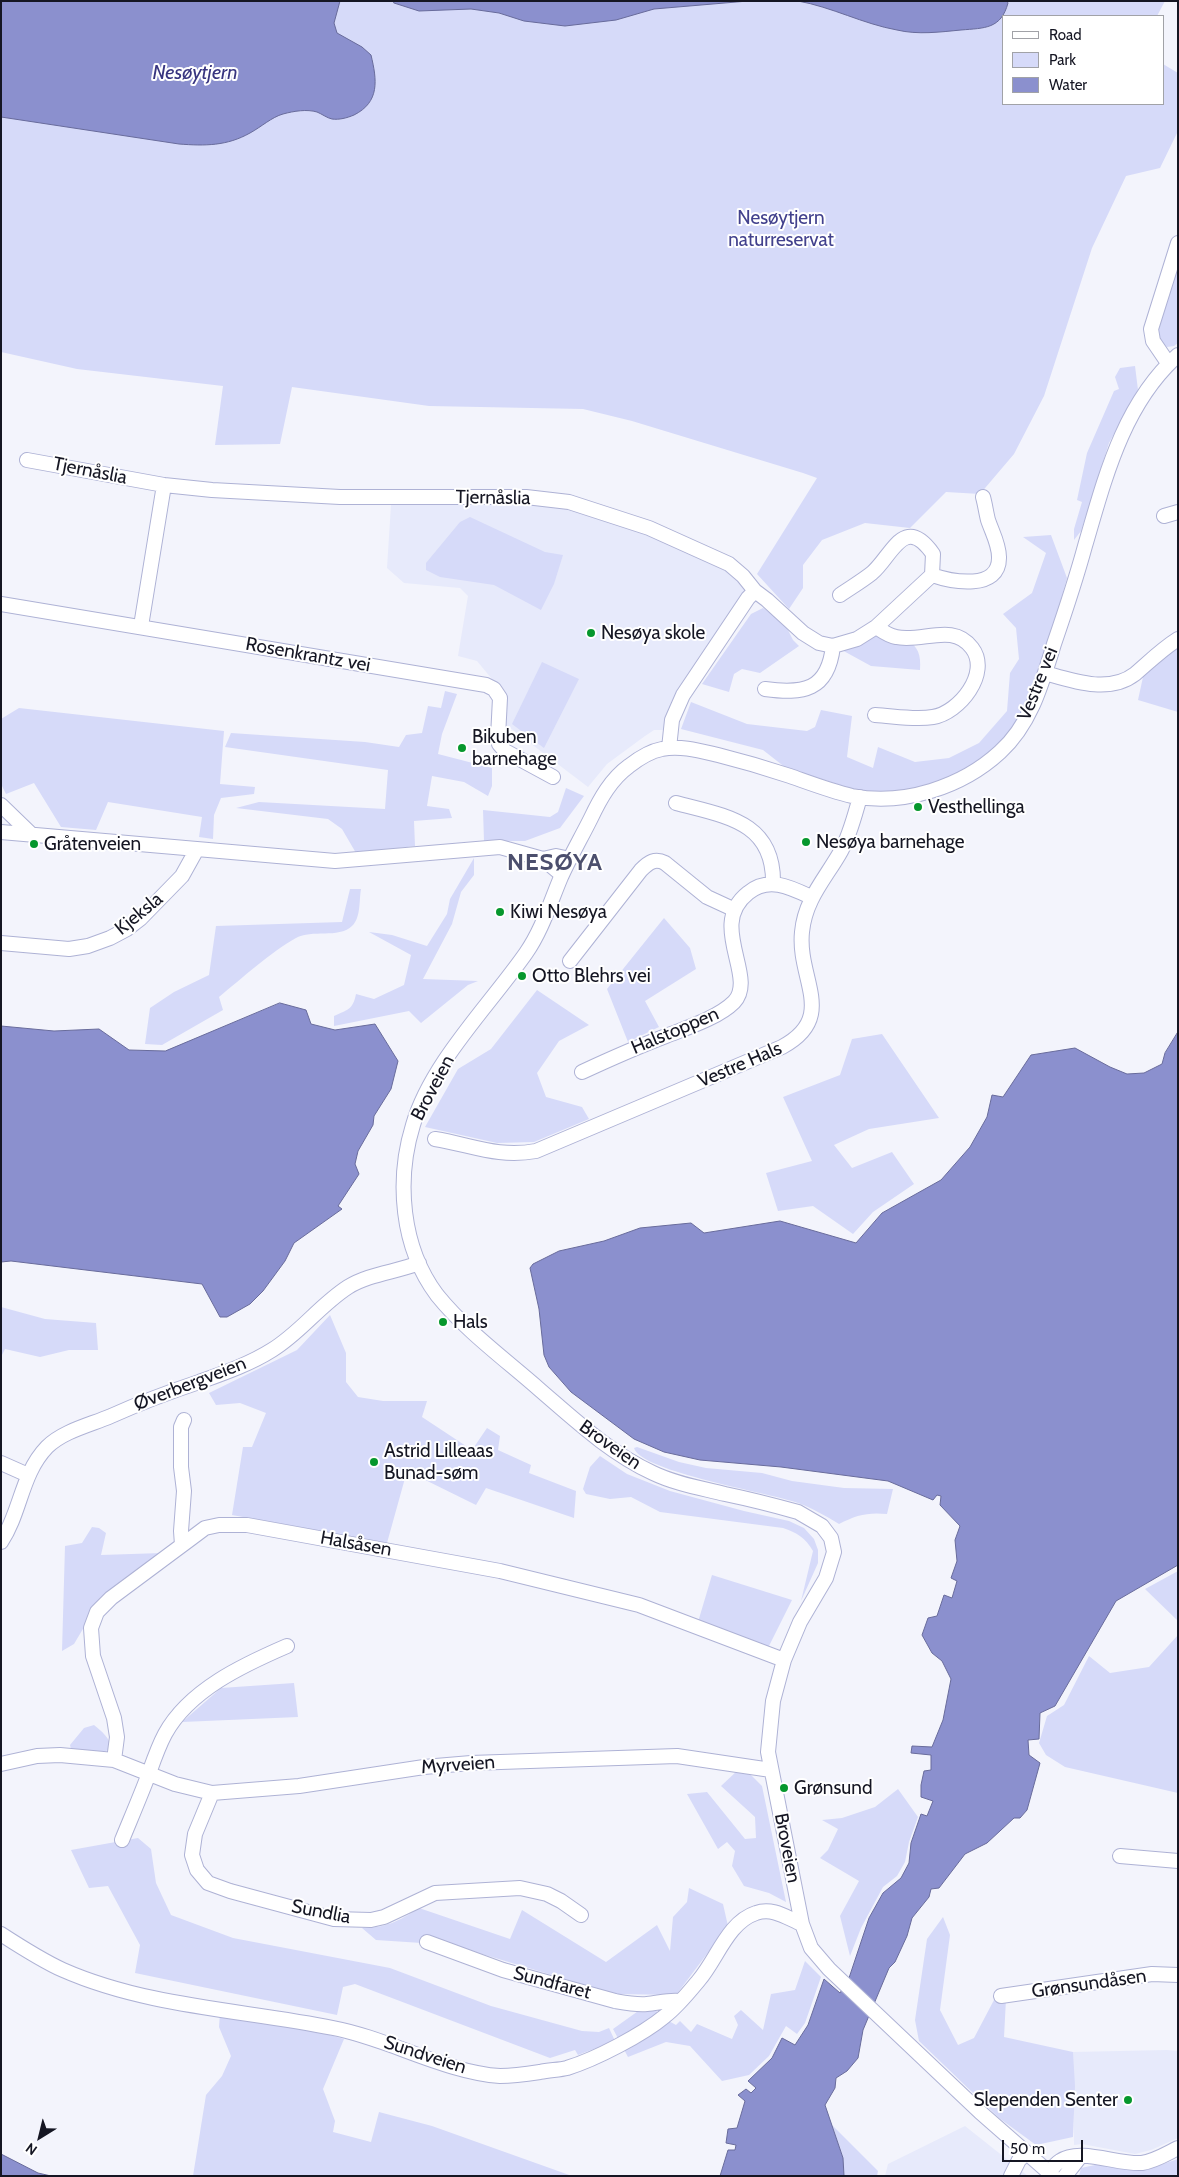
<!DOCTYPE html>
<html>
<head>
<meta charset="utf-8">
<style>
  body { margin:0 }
  #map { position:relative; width:1179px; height:2177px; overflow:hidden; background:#f3f4fc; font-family:Cabin,sans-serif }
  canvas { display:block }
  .frame { position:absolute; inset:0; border:2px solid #151623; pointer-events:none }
  .legend { position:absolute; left:1002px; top:15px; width:162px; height:90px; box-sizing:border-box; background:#fff; border:1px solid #a1a2a7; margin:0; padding:6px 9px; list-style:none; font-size:15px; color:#151623 }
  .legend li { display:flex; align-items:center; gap:10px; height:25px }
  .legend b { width:25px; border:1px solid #a1a2a7 }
  .north { position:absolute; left:15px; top:2112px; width:50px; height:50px; -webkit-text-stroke:4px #fff; paint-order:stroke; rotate:216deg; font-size:14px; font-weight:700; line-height:20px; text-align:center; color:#151623 }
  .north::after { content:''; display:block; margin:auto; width:18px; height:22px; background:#151623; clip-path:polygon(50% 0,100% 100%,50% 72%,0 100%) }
  .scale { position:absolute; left:1002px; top:2140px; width:81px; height:22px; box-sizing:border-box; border:2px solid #151623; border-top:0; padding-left:6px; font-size:15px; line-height:18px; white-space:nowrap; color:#151623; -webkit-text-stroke:4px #fff; paint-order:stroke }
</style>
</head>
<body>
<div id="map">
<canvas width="1179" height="2177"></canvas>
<div class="frame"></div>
<ul class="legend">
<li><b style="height:6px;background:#fff"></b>Road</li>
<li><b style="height:14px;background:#d6daf9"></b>Park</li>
<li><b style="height:14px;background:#8b90ce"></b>Water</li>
</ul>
<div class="north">N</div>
<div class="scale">50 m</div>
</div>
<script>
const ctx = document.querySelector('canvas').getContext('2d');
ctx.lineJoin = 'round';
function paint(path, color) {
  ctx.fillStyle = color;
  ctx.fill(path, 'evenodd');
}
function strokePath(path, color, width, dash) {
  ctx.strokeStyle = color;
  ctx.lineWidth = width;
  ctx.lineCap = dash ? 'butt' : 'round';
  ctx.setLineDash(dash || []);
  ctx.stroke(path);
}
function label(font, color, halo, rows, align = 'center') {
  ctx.font = font + ' Cabin,sans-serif';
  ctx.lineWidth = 4;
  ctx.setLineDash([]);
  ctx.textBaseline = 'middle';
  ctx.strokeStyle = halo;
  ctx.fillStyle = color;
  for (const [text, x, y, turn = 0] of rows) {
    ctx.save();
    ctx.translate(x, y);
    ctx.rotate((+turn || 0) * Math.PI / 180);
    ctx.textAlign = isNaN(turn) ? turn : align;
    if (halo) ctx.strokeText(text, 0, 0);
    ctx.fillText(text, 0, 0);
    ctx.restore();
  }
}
paint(new Path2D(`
  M497,502l68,3 33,10 88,37 44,21 12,11 3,7 -80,139h-11l-9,6 -38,28 -19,23 -83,-63 1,-28 -29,-35 -19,-5 10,-60 -8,-8 -56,-5 -17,-15 4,-63z
  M1167,2050l11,1v87l-27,12 -16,4 -53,-10 -8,1 -1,-93z
  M965,2126l63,50h-143l3,-12z`), '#e7eafb');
paint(new Path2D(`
  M1,1h1164l-8,15h-154v88h160v-40l15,9v58l-18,37 -34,8 -34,72 -48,148 -30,58 -34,40 -34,-2 -36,36 -45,-5 -43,17 -19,25v23l-14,21 -32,-35 60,-96 -14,-5 -171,-52 -49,-12 -154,-3 -137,-19 -12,57 -65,1 8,-59 -146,-17 -76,-17z
  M1178,256v87l-4,3 -7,1 -8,-7 -3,-11z
  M1135,366l3,24 -29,53 -28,88 -7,9v-11l8,-27 -5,-2 10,-47 27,-62 5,-2 -4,-12 5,-9z
  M470,517l75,35 18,3 -9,29 -13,26 -47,-25 -54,-8 -14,-7v-7l34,-41z
  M1051,535l16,43 -26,93 -22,50 -17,23 -24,20 -28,16 -30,9 -33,4 -27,-2 -74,-23 -23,-18 -82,-21 10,-27 56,22 60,7 8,-4 6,-17 31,6 -5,41 26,11 5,-21 37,15 34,-4 30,-15 28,-32 3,-38 9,-14 -3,-31 -13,-14 29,-21 14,-40 -23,-16z
  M763,608l21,14 9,18 6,6 -39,27 -18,-4 -8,5 -5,18 -27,-8 49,-70z
  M877,633c25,6 46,5 43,37l-49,-4 -31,-17z
  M1178,645v67l-40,-12 5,-23 12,-13z
  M542,662l37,17 -35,69 -32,-24z
  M445,691l12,3 -15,40 -4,20 54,14v18l-4,10 -24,-14 -32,-6 -5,30 22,3 3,9 -38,3 1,25 -59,7 -14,-24 -14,-10 -92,-11 23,-6 126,7 3,-39 -163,-23 6,-14 134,9 34,5 7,-12 16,-2 6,-27 13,2z
  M19,708l205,23 -4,53 35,3 -1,7 -33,4 -7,17 -1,24 -14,-2 3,-20 -94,-15 -12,28 -35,-3 -27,-44 -28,11 -5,-10v-65z
  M566,788l18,8 -24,32 -35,13h-41l-1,-31 67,7 8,-5z
  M474,858v17l-13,17 -9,32 -29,55 55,2 -10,4 -47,38 -12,-12 -75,15v-10c13,-6 19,-6 22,-22l18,5 30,-14 7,-30 -42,-23 23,3 35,11 20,-32 3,-15z
  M350,889h11c-2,11 0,29 -9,37 -14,13 -40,3 -56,12 -25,14 -55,41 -77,59l4,13 -61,35 -17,-1 5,-36 24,-16 35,-17 7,-49 126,-4z
  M664,918l26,30 6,21 -51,32 14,26 -31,15 -21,-53z
  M537,990l52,35 -30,16 -22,32 9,24 36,10 7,12 -55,23 -37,1 -72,-16 33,-58 33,-20z
  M882,1034l57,84 -70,11 -35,16 18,23 40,-16 22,32 -41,28 -20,22 -40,-28 -35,5 -12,-38 46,-12 -29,-64 57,-22 12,-36z
  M1,1307l44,12 51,4 2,27h-29l-29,7 -35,-8 -4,8z
  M330,1315l16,38v29l12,15 25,4h44l-5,16 50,33 15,-22 13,8 -2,14 33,15 -2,8 47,18 -2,27 -88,-30 -10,17 -69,-34 -20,72 -155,-28 11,-68h9l14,-34 -26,-10 -24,2 -7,-12 88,-43z
  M637,1447l42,15 27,6 56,5 30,8 52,7 49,1 -6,25c-19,-2 -31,1 -48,10 -13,-8 -27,-16 -41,-21 -27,-10 -157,-31 -164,-55z
  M600,1456l27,18 43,17 74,20 45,10 15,7 10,11 4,11v13l-17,38 12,-50c-8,-14 -16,-18 -30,-23l-123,-16 -29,-15 -21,2 -24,-5 -3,-5 7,-22z
  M92,1527l7,1 7,5 -5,22 61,-2 -69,59 -19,32 -12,7 3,-105 17,-3z
  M1178,1571v50l-33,-32z
  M712,1575l80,25 -25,50 -69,-28z
  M1178,1635v158l-113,-26 -19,-12 -7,-12 8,-27 17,-11 25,-49 21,17 39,-6z
  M294,1683l4,34 -116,5 39,-34z
  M94,1725c7,6 17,13 17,24l-10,4 -30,-4 -1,-4 14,-17z
  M738,1770l13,5 11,11 24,116 -17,-9 -25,-7 -12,-20 3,-15 -8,-9 -9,7 -31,-55 20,-2 38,47 11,-1 -1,-21 -34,-31z
  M898,1789l20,28 -9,25 -4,20 -8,14 -14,11 -22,41 -11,28 -10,-40 19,-35 -39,-23 8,-8 10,-21 -16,-9 20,-2 33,-11z
  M138,1838l13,11 5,34 15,32 62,23 157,30 101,38 91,25 17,1 10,-4 6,13 -37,14 -3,-5 -25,8 -195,-74 -12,3 -6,28 -202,-42 5,-28 -32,-59 -19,2 -18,-38z
  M689,1888l34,16 5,22 -52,69 -61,-1 -163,-49 -76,-5 -14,-12c24,0 37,-7 57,-20l91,31 12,-29 84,52 51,-37 13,26 3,-34 14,-15z
  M943,1917l7,18 -10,75 18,35 16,-7 20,-38 12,-1 -2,38 69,15 2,34 -2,51 -37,8 -37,-27 -80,-77 -4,-21 12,-81z
  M805,1961l16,16 -16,46 -8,11 -11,-8 -17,30 -20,19 -27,6 -32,-35 -24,-4 -38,15 -15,-28 35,-25 19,16 9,5 4,-4 11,11 6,-8 35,15 6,-14 -4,-9 7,-6 22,20 8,-36 24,-4z
  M220,2013l64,9 60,17 -21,50 12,32 -2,11 38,10 8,-30 53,14 140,50h-379l13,-81 16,-19 9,-20 -12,-29z
  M832,2125l46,46 -1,5h-33l-1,-18z
  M1178,2159v15l-6,2h-93l2,-8 14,-3 59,2z`), '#d6daf9');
const water = new Path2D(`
  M1,1h339l-6,22 3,10 25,14 9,8c6,25 9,47 -17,60 -7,3 -15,5 -22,4 -5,-1 -10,-5 -15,-7 -10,-3 -23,-1 -34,2 -11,3 -22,13 -33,19 -23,13 -45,13 -71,11l-178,-27z
  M394,1h354l-94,8 -38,11 -51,6 -41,-5 -25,-8 -28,-4 -52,2 -25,-8z
  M798,1h209l1,2c-7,26 -23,25 -47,27 -21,2 -43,5 -64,0 -34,-6 -65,-23 -99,-29z
  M280,1003l26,7 5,14 24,6 40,-6 23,37 -7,28 -17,27 -1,9 -15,26 -3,13 4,10 -21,32 4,3 -48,34 -9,18 -22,30 -13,13 -23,13h-7l-18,-33 -191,-23 -10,1v-236l53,5 45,-2 30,21 36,1z
  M1178,1032v533l-62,36 -61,105 -15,7 -1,26 -11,1 1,15 11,8 -13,47 -7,8h-6l-27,25 -22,11 -26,34 -8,1 -2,8 -17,21 -5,18 -12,26 -6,6 -26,62 -5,28 -11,13 -11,7 -1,10 -10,17 18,53 1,18h-124l8,-26h7l1,-5 -10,-2 2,-14 9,-1 8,-27 -7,-6 8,-6 5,4 5,-5 -8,-7 24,-23 10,-20 13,7 13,-20 16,-46 16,14 9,-15 20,-60 14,-25 18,-15 8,-15 2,-20 10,-29 6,2 6,-15 -12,-4v-12l3,-14 7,-1v-15l-20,-2 1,-7 20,1 11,-27 8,-41 -9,-18 -10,-8 -10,-18 6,-17 9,-2 7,-21 8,3 5,-17 -6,-3 6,-17 -2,-21 5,-14 -20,-21 1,-9 -4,-1 -4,5 -45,-19 -107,-14 -81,-7 -36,-8 -30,-13 -63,-47 -22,-25 -5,-12 -5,-46 -9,-41 3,-4 26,-13 45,-10 36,-13 51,-5 13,10 76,-12 76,22 26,-30 59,-33 29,-33 17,-30 5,-22 11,2 28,-42 44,-7 35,19 17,7 17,-1 18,-9 3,-11z
  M1,2154l37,19 13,3h-50z`);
paint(water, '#8b90ce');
strokePath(water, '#686b9b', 1);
const minor = new Path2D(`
  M1168,363l-15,-22 -2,-12 27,-86
  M27,460l137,25 48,5 128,7h186l43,5 80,26 80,36 14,12 12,15 12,9 36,33 16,10 14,3 24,-7 19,-12 56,-52 1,-21c-29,-41 -41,2 -61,19 -10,8 -22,15 -32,22
  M1164,516l14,-4
  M932,575c20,7 68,16 67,-18 0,-13 -7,-25 -11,-37 -2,-8 -3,-16 -5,-23
  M1,604l485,81 8,4 6,9 -2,39 1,7 6,7 48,26
  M141,626l23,-141
  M1045,673c28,8 64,21 90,1 14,-12 27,-25 43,-35
  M765,689c38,5 63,2 68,-43
  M875,715c19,1 39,5 58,2 26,-4 58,-44 39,-69 -19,-26 -50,-5 -76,-11 -7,-1 -14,-6 -20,-10
  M669,748l3,-28 11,-25 65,-97 7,-7
  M676,803c48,13 98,18 97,80
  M1,805l30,29
  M1,832l334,29 165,-14 43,12 19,16
  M543,859l13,-3 14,3
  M1,943l68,6 19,-3 22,-8 17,-9 13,-10 42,-43 15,-27
  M570,961l71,-91c8,-8 14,-12 24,-7l42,34 26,12
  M582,1072c28,-13 55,-25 84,-36 20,-8 52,-18 68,-34 24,-25 -27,-77 14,-109 20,-17 42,-6 63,4
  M435,1139c37,6 63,19 101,12l246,-104c56,-30 15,-68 20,-115 3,-33 24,-54 39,-81 9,-16 14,-37 19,-54
  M1,1463l27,12
  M1,1542c20,-30 20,-68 46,-95 16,-16 43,-22 64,-31 29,-13 58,-24 88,-34 25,-9 51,-18 73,-32 28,-17 48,-45 76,-63 21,-13 48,-15 71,-24
  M182,1545l-1,-14 3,-40 -3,-24v-40l3,-7
  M114,1760l3,-23 -3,-19 -21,-62 -2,-28 6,-16 14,-14 82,-61 12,-9 14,-3h28l253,46 139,34 145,55
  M1,1764l36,-8 23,-1 54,5 61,24 37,9 87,-7 125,-19 47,-4 206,-7 94,14
  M212,1793l-17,41 -3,21 5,15 11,13 22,8 104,28 37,1 13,-3 51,-24 85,-5 27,6 14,7 20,14
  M122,1840c9,-22 18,-43 26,-64 5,-14 10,-29 17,-42 24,-44 78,-69 122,-88
  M1120,1856l58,5
  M1,1934c20,13 40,26 62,36 84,37 181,40 270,58 54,10 114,45 167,48 14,0 27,-2 40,-4 9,-2 19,-2 27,-4 29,-9 75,-33 98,-52 13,-10 24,-24 34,-36 18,-21 29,-58 57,-67 17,-6 31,5 46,11
  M427,1942l76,28 112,31c11,2 21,4 32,3 11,-1 21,-4 32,-3
  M1001,1996l151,-22 26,1
  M1049,2173c3,-4 6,-9 11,-12 20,-14 58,4 82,2 13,-2 24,-9 36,-15
  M1011,2176l8,-16 7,-6
  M1053,2176l-73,-64 -151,-143 -18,-21 -9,-24 -34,-172 5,-51 11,-41 16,-38 26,-44 8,-26 -3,-14 -9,-12 -24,-14c-25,-7 -49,-13 -73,-18 -24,-6 -49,-10 -72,-21 -43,-20 -77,-52 -113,-83 -34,-30 -74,-59 -103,-95 -36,-48 -41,-115 -24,-170 18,-62 76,-119 113,-172 16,-23 24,-50 35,-76 9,-20 20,-39 30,-59 9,-19 20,-39 38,-52 9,-7 22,-15 33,-17 18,-4 39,2 56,6 24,6 48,13 72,21 20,7 41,15 62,20 52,10 110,-9 148,-44 31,-28 42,-69 54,-108 11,-32 22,-65 31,-98 20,-68 38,-142 93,-191
  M1065,2176l15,-19`);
strokePath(minor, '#aeb2d5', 16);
strokePath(minor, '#fff', 14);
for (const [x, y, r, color] of [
  [591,633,5,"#06972d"],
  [462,748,5,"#06972d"],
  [918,807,5,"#06972d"],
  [806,842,5,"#06972d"],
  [34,844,5,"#06972d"],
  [500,912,5,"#06972d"],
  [522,976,5,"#06972d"],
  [443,1322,5,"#06972d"],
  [374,1462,5,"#06972d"],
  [784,1788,5,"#06972d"],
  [1128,2100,5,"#06972d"]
]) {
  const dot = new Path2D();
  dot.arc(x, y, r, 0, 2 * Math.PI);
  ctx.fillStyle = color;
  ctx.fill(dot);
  strokePath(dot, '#fff', 2);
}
label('19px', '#42418d', '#fff', [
  ["Nesøytjern",781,218],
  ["naturreservat",781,240]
]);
label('19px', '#151623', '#fff', [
  ["Tjernåslia",90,471,11],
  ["Tjernåslia",493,498,1],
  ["Rosenkrantz vei",308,655,10],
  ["Vestre vei",1038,684,-68],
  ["Kjeksla",139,914,-39],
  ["Halstoppen",675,1031,-23],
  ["Vestre Hals",740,1065,-23],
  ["Broveien",433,1088,-62],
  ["Øverbergveien",190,1384,-21],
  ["Broveien",610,1445,35],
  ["Halsåsen",356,1544,10],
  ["Myrveien",458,1765,-4],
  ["Broveien",787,1848,79],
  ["Sundlia",321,1912,11],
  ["Sundfaret",552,1983,15],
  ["Grønsundåsen",1089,1984,-8],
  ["Sundveien",425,2055,18]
]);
label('19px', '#151623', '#fff', [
  ["Nesøya skole",601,633],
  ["Bikuben",472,737],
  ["barnehage",472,759],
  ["Vesthellinga",928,807],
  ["Nesøya barnehage",816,842],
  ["Gråtenveien",44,844],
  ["Kiwi Nesøya",510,912],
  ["Otto Blehrs vei",532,976],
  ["Hals",453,1322],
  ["Astrid Lilleaas",384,1451],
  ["Bunad-søm",384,1473],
  ["Grønsund",794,1788],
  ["Slependen Senter",1118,2100,"right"]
], 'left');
label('italic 20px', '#383580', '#fff', [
  ["Nesøytjern",195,73]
]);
ctx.letterSpacing = '1px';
label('bold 24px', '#4c4f6d', '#fff', [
  ["NESØYA",555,863]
]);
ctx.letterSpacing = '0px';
</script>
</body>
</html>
